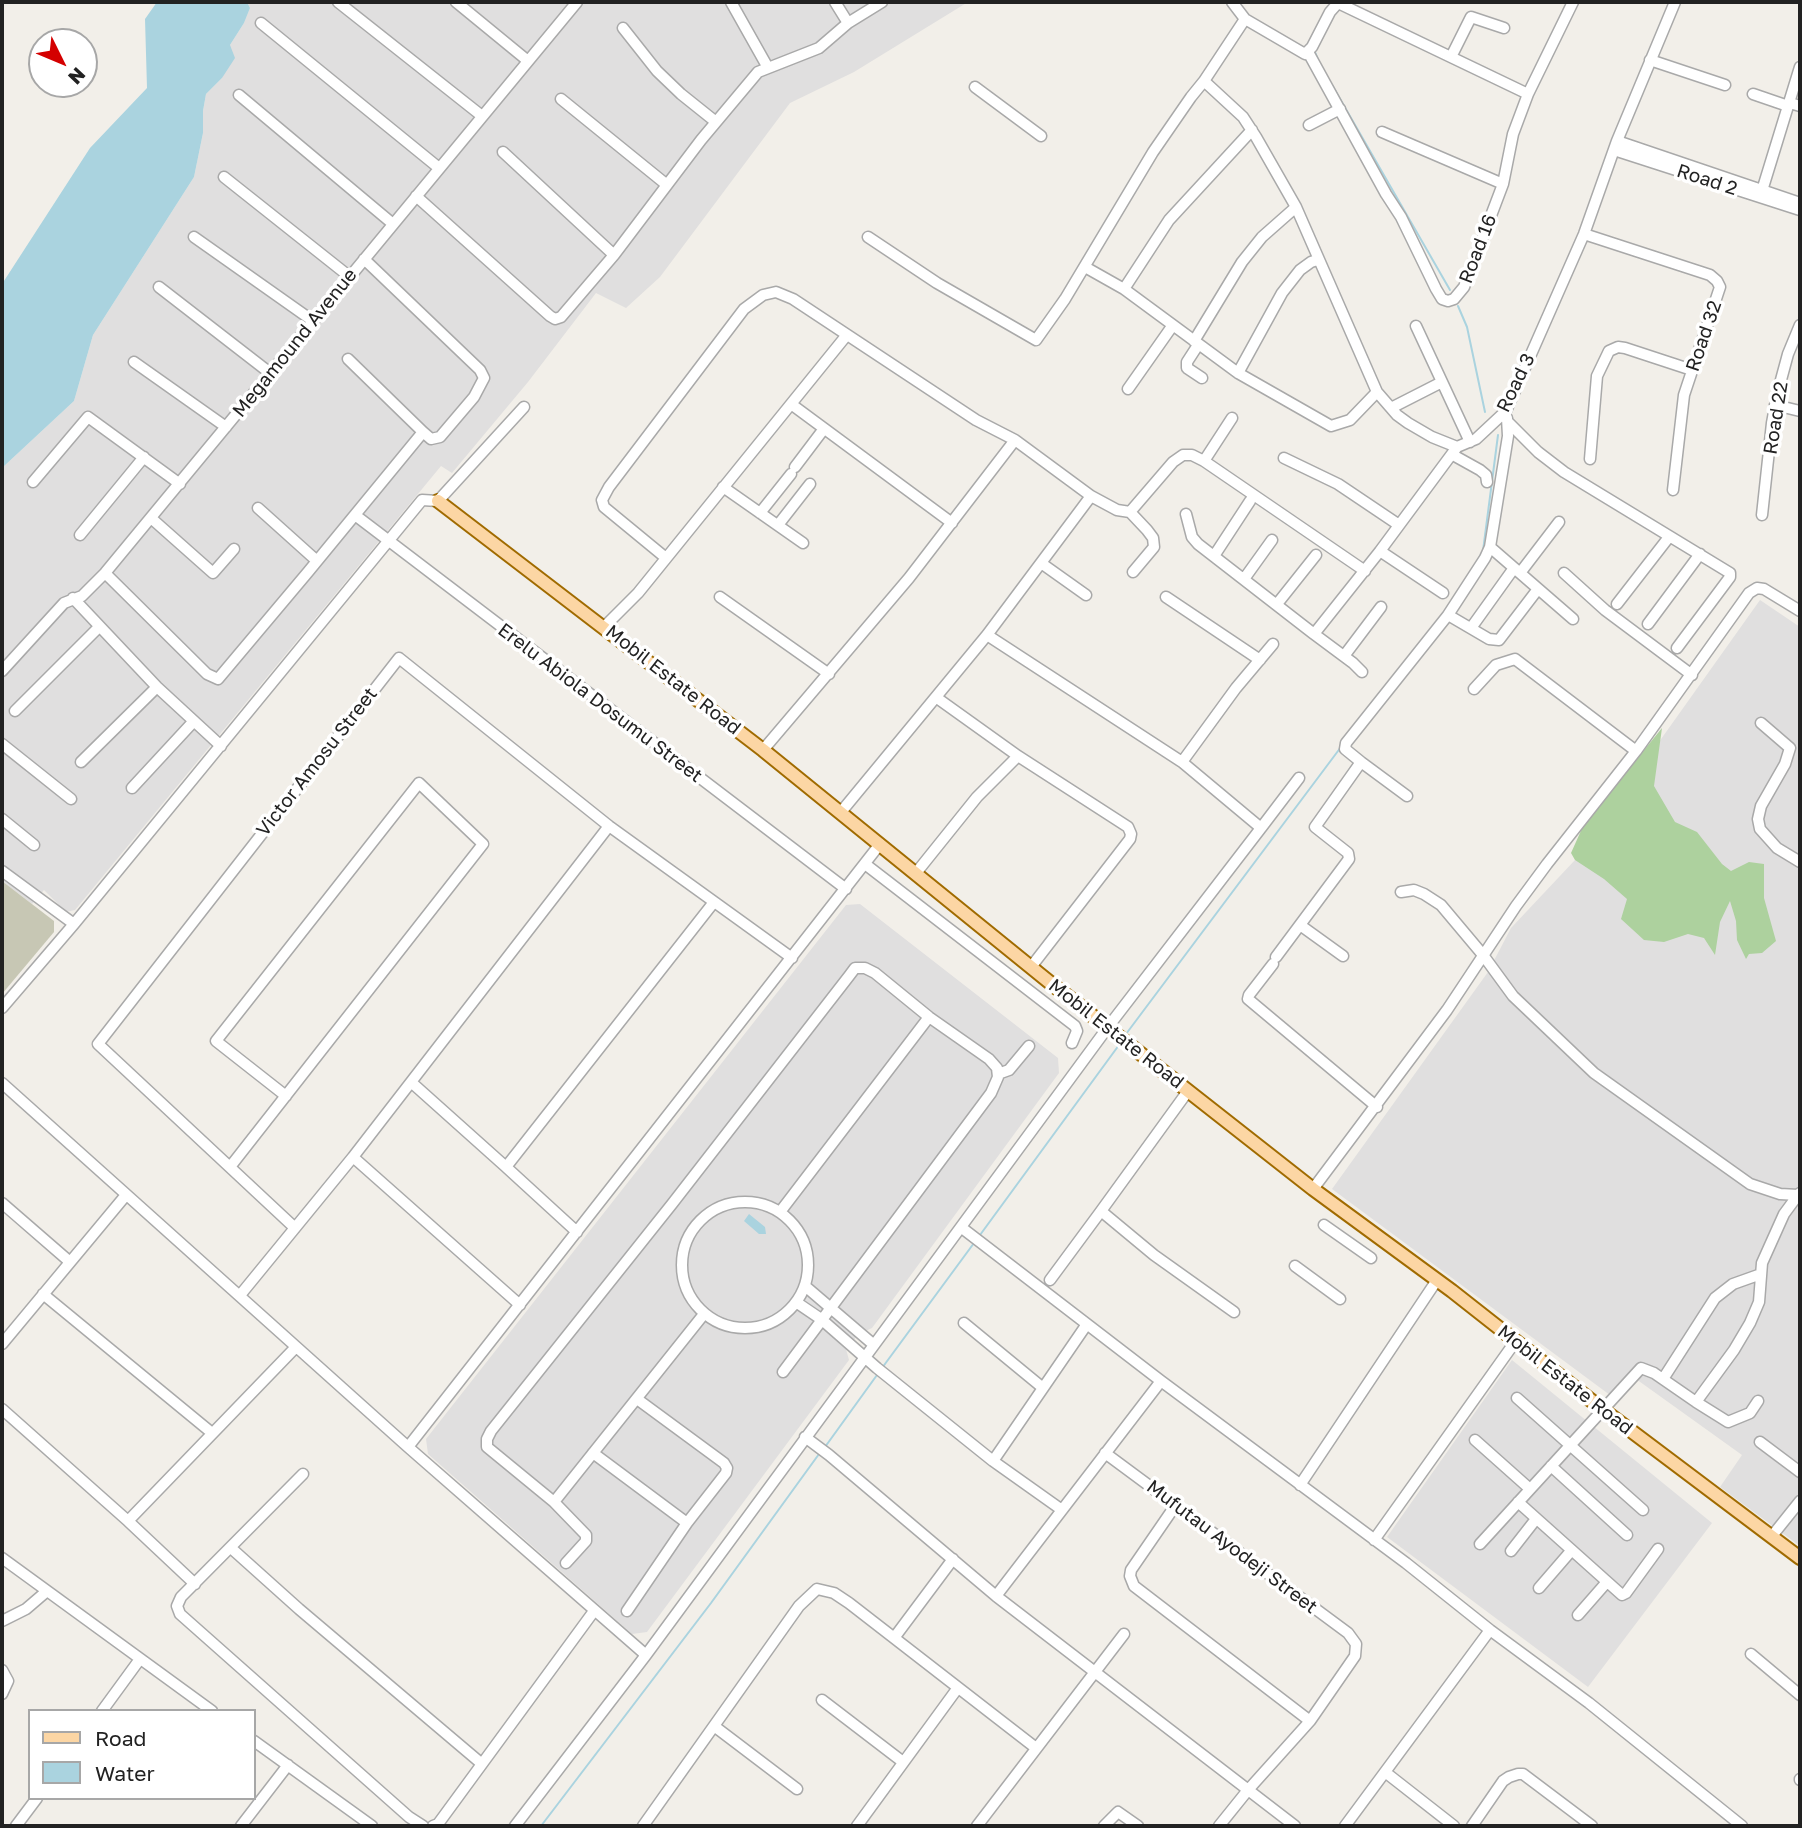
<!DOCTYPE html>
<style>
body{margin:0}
#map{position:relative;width:1802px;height:1828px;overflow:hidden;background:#f2efe9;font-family:"Golos Text",sans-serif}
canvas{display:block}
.frame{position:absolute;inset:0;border:4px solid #222;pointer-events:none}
.legend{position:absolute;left:28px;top:1709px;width:228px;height:91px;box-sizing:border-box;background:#fff;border:2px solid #a7a7a7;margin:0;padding:9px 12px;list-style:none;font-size:21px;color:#222}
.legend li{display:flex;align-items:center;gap:14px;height:35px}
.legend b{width:35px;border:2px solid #a7a7a7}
.north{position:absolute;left:28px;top:28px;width:70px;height:70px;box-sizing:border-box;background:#fff;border:2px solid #a7a7a7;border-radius:50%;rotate:133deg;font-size:19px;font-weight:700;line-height:28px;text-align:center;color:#222}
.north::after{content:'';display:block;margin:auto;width:24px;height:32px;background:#d40000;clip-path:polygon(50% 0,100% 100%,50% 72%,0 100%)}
</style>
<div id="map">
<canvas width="1802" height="1828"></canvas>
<div class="frame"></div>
<ul class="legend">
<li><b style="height:9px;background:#fcd6a4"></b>Road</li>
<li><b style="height:19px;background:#aad3df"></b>Water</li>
</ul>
<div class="north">N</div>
</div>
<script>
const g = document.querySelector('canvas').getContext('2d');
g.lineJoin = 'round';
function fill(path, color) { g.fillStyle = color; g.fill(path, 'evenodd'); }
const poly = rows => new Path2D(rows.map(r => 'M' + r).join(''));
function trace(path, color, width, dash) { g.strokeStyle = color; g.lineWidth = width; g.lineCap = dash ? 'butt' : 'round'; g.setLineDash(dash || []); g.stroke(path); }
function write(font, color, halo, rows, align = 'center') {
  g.font = font + ' "Golos Text",sans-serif'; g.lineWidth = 7; g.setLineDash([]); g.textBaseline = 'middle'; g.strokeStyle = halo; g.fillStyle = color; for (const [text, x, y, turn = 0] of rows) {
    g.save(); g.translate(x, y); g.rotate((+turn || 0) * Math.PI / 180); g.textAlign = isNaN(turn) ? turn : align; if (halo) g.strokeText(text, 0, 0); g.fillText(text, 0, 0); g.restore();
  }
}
const residential = poly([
 [247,2,968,2,854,72,790,103,660,277,626,308,596,293,528,382,452,473,441,466,75,910,66,912,44,890,32,904,2,881,2,468,74,401,93,335,194,177,203,133,203,111,206,94,222,78,230,45,244,23,250,8],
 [1760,600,1800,627,1800,1546,1720,1487,1742,1455,1636,1379,1618,1401,1332,1189,1488,972,1511,928,1575,860],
 [860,904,1058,1058,1059,1073,872,1328,859,1334,846,1349,849,1360,647,1632,632,1634,428,1454,426,1439,846,905],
 [1512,1360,1712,1523,1588,1687,1387,1537]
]);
const construction = poly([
 [2,881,54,921,54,932,2,994]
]);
const forest = poly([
 [1662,728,1654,786,1675,822,1697,832,1722,864,1731,871,1749,862,1764,864,1764,898,1776,941,1762,953,1749,954,1746,959,1737,940,1736,921,1730,901,1720,922,1715,955,1704,938,1688,934,1664,942,1644,940,1621,919,1627,899,1604,879,1575,860,1571,853,1584,824]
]);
const water = poly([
 [157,2,247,2,250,8,244,23,230,45,235,58,222,78,206,94,203,111,203,133,194,177,93,335,74,401,2,468,2,284,90,148,147,88,145,19],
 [749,1214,765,1227,766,1234,759,1234,744,1221]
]);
const stream = poly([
 [1315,52,1319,62],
 [1332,85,1450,290],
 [1458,306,1467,327,1485,412],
 [1478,560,1483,551,1498,435],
 [1126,1034,1341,747],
 [980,1235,1119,1045],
 [882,1368,974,1243],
 [825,1447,877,1375],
 [541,1826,711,1603,819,1454]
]);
const minor = poly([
 [338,2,482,116],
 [456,2,528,61],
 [731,2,767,66],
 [835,2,848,23],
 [1232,2,1245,19,1305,54,1312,47,1330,12,1338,3,1528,94],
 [1245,19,1204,81,1243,117,1256,137,1296,207,1377,392,1397,415,1408,423,1432,437,1457,447,1476,439,1506,411,1584,234,1617,141,1675,2],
 [261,23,439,168],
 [623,28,657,71,681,94,716,122],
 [1308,52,1386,194,1401,217,1436,289,1442,299,1448,301,1454,299,1464,287,1503,184,1513,134,1528,94,1573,2],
 [1451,57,1471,17,1504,28],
 [1650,60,1725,85],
 [975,87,1041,136],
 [1753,94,1788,106],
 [239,95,393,224],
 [561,99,667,185],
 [1790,103,1800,106],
 [1309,125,1340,109],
 [1252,130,1169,220,1124,289,1238,373,1331,426,1350,420,1377,392],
 [1382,132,1503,184],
 [1617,141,1800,203],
 [1614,150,1800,210],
 [503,152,614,255],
 [224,177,350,277],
 [1761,194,1800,67],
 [416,196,550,316,555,319,561,317,614,255,701,140,758,72,819,48,848,23,882,2],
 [1584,234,1710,275,1717,281,1720,287,1684,395,1673,490],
 [194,237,313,321],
 [868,237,937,283,1036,340,1065,299,1153,152,1191,97,1204,81],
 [1085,267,1124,289],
 [159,287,270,373],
 [1416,326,1470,442],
 [1194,341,1242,262,1262,237,1296,207],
 [1198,345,1187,362,1187,368,1202,378],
 [348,359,423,432],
 [134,362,226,427],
 [1238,373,1282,293,1300,270,1311,262,1317,260],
 [1128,389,1173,325],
 [791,404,952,523],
 [1775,405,1800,411],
 [1391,408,1442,382],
 [1507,418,1508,436,1490,547,1485,558,1448,615,1489,639,1499,640,1538,589],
 [1507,421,1538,452,1564,472,1730,573,1730,577,1677,648],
 [1015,440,1091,496,1117,510,1130,512,1173,462,1183,455,1192,455,1204,461,1365,571],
 [1453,455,1480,470,1486,475,1487,482],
 [1284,458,1338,484,1399,525],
 [1590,459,1597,376,1609,351,1618,347,1625,348,1692,370],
 [1204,461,1232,418],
 [795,467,823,430],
 [33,482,88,417,180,484],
 [723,487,803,543],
 [258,508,317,561],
 [1130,512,1147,530,1153,538,1154,547,1133,572],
 [760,513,791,474],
 [1186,514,1192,537,1198,544,1314,634],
 [355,515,846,889],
 [1762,515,1772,423,1778,391,1788,354,1800,325],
 [151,518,213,573,234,549],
 [778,525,810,484],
 [80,535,144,457],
 [1490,547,1573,619],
 [1380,551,1443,593],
 [1214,556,1250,501],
 [666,558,604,507,602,500,609,487,744,309,763,295,776,292,793,299,976,420,1015,440,909,578,763,750],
 [1041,563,1086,595],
 [105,573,207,674,218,679,308,572,423,432,431,439,440,437,474,397,484,378,480,370,364,259],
 [1520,573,1559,522],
 [1564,573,1605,610,1692,675],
 [1244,579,1272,540],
 [720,597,829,674],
 [1166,597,1260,660],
 [73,598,157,687,221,746],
 [1277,604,1316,555],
 [1617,604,1669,537],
 [1648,624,1700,554],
 [604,627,638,593,846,336],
 [1471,628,1514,568],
 [1344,656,1381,607],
 [2,671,64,603,82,596,105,573,577,2],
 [1362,672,1353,663,1314,634,1380,551,1457,447],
 [937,698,1018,756,1128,827,1131,834,1130,839,1031,967],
 [15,711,99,627],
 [1761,723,1790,748,1785,764,1761,806,1758,819,1760,829,1777,848,1800,862],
 [2,744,71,799],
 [1636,751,1749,593,1757,588,1764,589,1800,611],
 [81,762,157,687],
 [1182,762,1236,688,1273,644],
 [1361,762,1407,796],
 [132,788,194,721],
 [841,812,987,635,1091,496],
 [2,819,34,845],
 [1261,828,1299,778],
 [865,864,1075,1026,1077,1031,1072,1043],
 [2,871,74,924],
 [916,873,977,797,1018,756],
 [1401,892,1414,890,1424,894,1441,905,1483,955,1513,996,1594,1073,1750,1184,1780,1194,1798,1195,1800,1193],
 [1300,925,1343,956],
 [1276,957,1349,859,1348,853,1315,827,1361,762,1345,749,1346,743,1448,615],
 [1273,964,1249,995,1248,999,1377,1107],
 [2,1008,74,924,422,500,438,501,524,407],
 [998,1074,1009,1070,1029,1046],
 [411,1082,506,1167],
 [2,1083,408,1447,646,1655],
 [1188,1091,1101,1211,1154,1255,1234,1312],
 [353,1157,609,826],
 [230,1167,483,844,419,783,216,1041,286,1096],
 [1313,1189,1447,1010,1516,906,1547,864,1636,751,1515,659,1496,665,1474,689],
 '682 1265a63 63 0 1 1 126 0a63 63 0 1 1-126 0Z',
 [2,1203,70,1262],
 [780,1212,929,1017],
 [1324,1225,1371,1258],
 [295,1228,98,1044,399,658,609,826,792,958],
 [962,1228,1161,1381,1406,1563,1490,1630,1589,1703,1742,1826],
 [577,1232,506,1167,714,902],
 [1295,1266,1340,1299],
 [1050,1280,1101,1211],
 [805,1286,874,1345],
 [43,1294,212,1433],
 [241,1294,353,1157,520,1305],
 [796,1302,821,1319,877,1368,993,1461,1062,1510],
 [964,1323,1043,1388],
 [2,1344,126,1195],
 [1663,1379,1715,1298,1733,1284,1761,1274],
 [1517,1398,1643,1510],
 [1696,1402,1728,1422,1750,1413,1758,1401],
 [2,1409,128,1521,195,1584],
 [805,1437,829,1455,996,1596,1295,1826],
 [1475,1440,1530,1489],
 [1760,1442,1800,1472],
 [408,1447,880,844],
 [593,1453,687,1523,726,1473,727,1468,724,1463,637,1399],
 [1105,1453,1348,1633,1356,1644,1355,1656,1310,1721,1248,1790,1219,1826],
 [993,1461,1087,1324],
 [1551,1466,1627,1535],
 [303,1474,181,1597,177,1606,180,1614,409,1817,423,1826],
 [1300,1485,1437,1280],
 [554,1502,704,1314],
 [1518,1502,1622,1595,1626,1593,1658,1549],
 [1175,1506,1131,1570,1130,1576,1134,1586,1310,1721],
 [128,1521,296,1347],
 [1772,1536,1800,1501],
 [1374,1540,1515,1342],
 [1480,1544,1641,1368,1654,1373,1696,1402,1734,1350,1750,1323,1759,1302,1762,1263,1784,1214,1798,1195],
 [231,1548,299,1609,482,1764],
 [1511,1551,1536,1519],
 [2,1558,212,1711],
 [566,1563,586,1541,586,1535,554,1502,487,1447,487,1439,491,1431,672,1204,849,976,855,968,865,968,875,973,929,1017,989,1059,997,1068,998,1077,991,1093,783,1372],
 [1539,1588,1571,1551],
 [996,1596,1161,1381],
 [627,1611,687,1523],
 [1578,1615,1606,1583],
 [2,1621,26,1609,47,1591],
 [894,1638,953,1559],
 [1751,1654,1800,1695],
 [2,1670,8,1681,2,1694],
 [822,1700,903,1762],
 [102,1711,140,1659],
 [714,1726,797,1789],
 [254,1741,372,1826],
 [1385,1772,1454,1826],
 [1800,1780,1800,1779],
 [16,1826,37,1798],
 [241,1826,288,1765],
 [433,1826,438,1824,594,1611],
 [515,1826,646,1655,1108,1027,1261,828,1182,762,987,635],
 [643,1826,799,1606,817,1589,834,1593,849,1603,1036,1748],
 [857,1826,957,1689],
 [977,1826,1124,1634],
 [1104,1826,1118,1812,1138,1826],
 [1345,1826,1490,1630],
 [1472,1826,1503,1781,1509,1777,1518,1774,1523,1774,1592,1826]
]);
const major = poly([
 [438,501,763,750,1048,981,1313,1189,1452,1291,1602,1409,1800,1558]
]);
const streetNames = [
 ["Road 2",1707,180,18],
 ["Road 16",1478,249,-69],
 ["Road 32",1704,336,-71],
 ["Megamound Avenue",295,343,-51],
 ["Road 3",1516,383,-64],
 ["Road 22",1776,418,-81],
 ["Mobil Estate Road",673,680,38],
 ["Erelu Abiola Dosumu Street",600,703,37],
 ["Victor Amosu Street",317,762,-52],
 ["Mobil Estate Road",1116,1034,38],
 ["Mobil Estate Road",1565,1380,38],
 ["Mufutau Ayodeji Street",1232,1547,37]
];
fill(residential, '#e0dfdf');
fill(construction, '#c7c7b4');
fill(forest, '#add19e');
fill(water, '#aad3df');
trace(stream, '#aad3df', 2);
trace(minor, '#a9a9a9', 13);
trace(major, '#a06b00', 16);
trace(minor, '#fff', 10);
trace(major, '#fcd6a4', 12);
write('19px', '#222', '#fff', streetNames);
</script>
